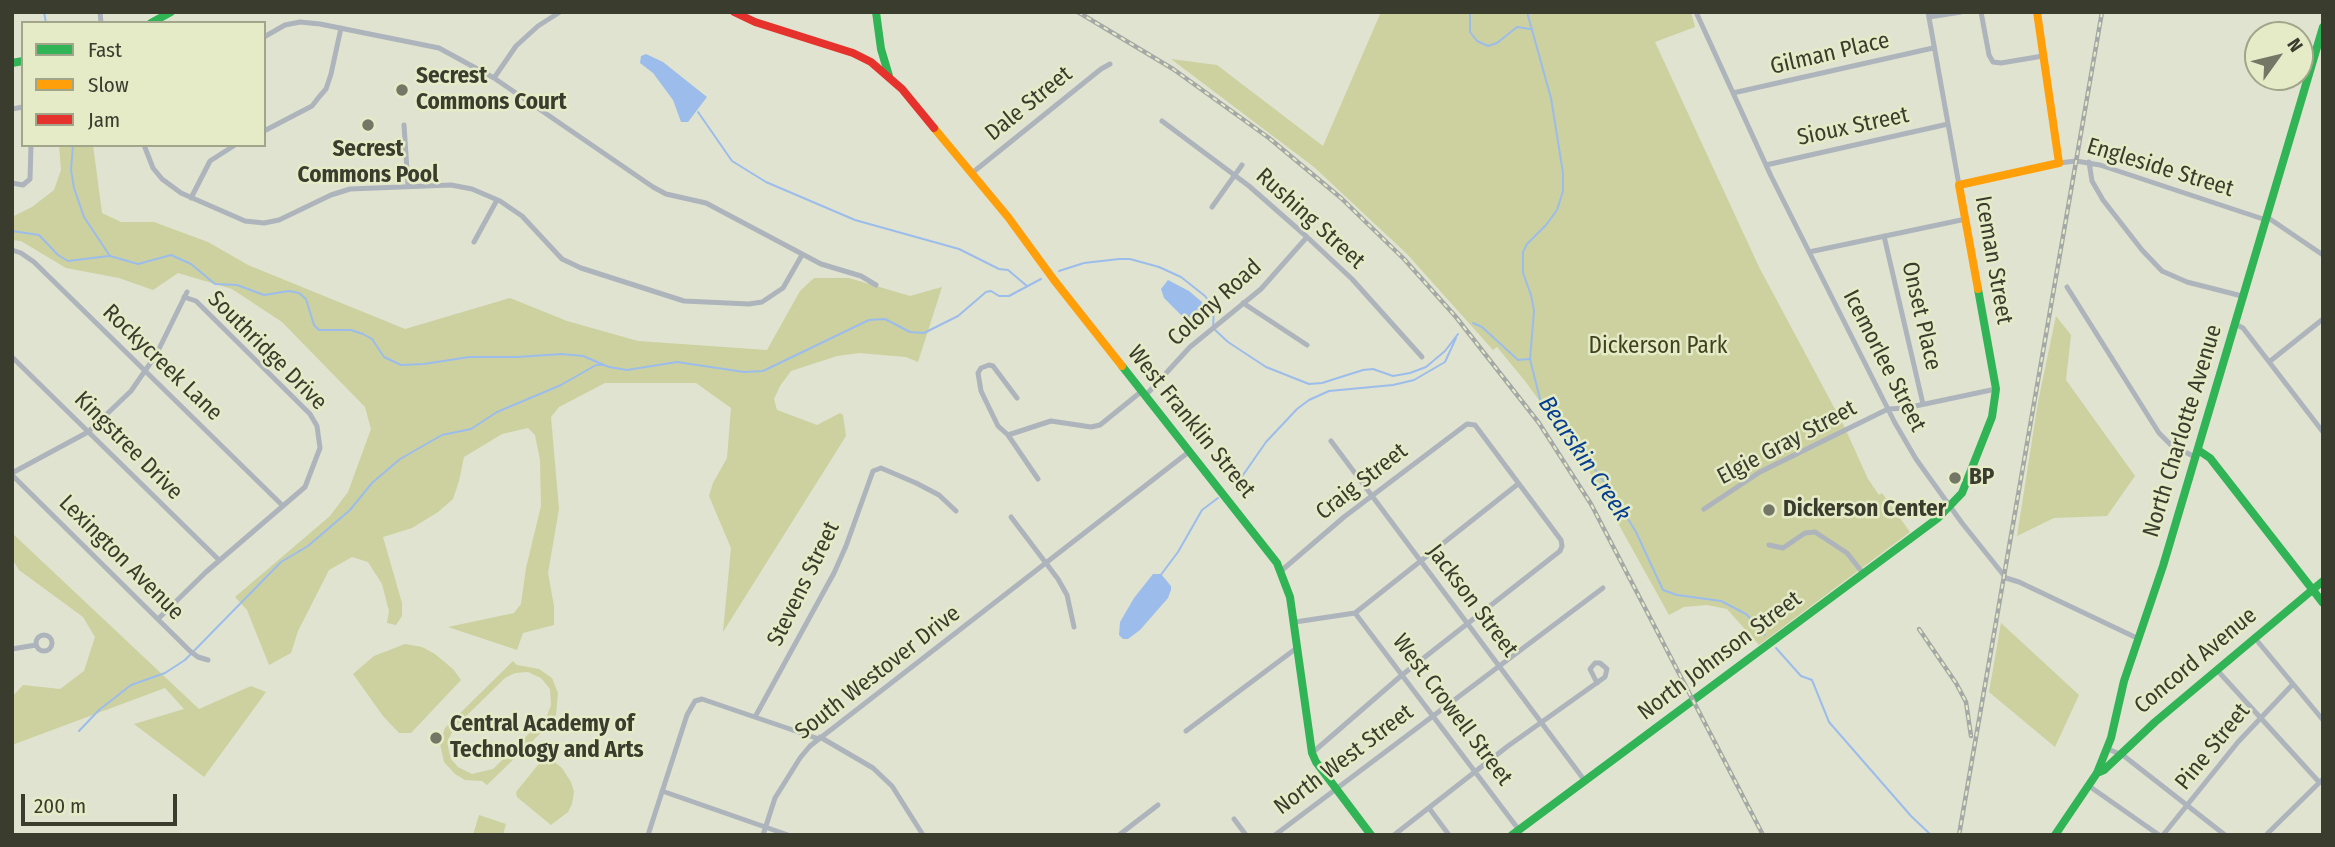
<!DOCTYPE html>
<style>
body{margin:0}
#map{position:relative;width:2335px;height:847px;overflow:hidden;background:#e0e3cf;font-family:"Fira Sans Condensed",sans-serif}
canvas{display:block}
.frame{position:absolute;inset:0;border:14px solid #3a3c2e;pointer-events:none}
.legend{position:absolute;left:21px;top:21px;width:245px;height:126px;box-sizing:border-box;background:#e6ebc7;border:2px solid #a1a58a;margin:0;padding:9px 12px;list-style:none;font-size:21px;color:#3a3c2e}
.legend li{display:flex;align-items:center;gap:14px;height:35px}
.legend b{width:35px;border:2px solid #a1a58a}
.north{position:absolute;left:2244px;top:21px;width:70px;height:70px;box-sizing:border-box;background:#e6ebc7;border:2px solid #a1a58a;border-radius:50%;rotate:56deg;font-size:19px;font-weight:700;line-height:28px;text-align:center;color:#3a3c2e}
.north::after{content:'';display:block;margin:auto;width:24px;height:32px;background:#747666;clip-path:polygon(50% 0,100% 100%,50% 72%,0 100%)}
.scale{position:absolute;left:21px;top:794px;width:156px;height:32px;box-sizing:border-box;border:4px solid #3a3c2e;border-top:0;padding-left:9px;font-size:21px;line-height:24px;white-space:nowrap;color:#3a3c2e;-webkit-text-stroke:5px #e6ebc7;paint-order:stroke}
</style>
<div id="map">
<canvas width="2335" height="847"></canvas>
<div class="frame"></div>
<ul class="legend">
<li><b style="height:9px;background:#30b455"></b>Fast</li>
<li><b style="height:9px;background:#ff9f0a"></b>Slow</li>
<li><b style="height:9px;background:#e5322d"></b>Jam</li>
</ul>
<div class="north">N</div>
<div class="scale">200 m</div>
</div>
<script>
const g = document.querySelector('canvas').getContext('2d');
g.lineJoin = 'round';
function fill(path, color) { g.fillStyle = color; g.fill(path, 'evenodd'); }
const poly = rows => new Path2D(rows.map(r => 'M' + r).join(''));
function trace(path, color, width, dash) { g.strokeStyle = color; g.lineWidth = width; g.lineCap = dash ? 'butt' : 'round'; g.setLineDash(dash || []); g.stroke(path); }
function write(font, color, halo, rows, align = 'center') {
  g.font = font + ' "Fira Sans Condensed",sans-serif'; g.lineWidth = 5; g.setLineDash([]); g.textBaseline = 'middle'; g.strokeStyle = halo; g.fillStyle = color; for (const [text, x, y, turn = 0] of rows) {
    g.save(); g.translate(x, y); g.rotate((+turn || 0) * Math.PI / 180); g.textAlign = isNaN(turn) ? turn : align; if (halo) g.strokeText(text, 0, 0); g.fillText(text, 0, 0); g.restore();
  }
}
const green = poly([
 [1381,12,1691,12,1695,27,1655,42,1759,267,1844,426,1868,479,1879,495,1882,493,1910,532,1759,645,1727,609,1707,605,1684,607,1669,615,1584,462,1525,381,1497,347,1493,350,1407,254,1314,167,1171,59,1217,65,1323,146],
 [59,145,93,145,102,213,121,222,154,222,208,242,248,265,405,329,510,298,567,321,638,341,767,350,800,291,814,278,849,278,910,296,942,287,918,362,906,357,859,353,837,356,791,371,780,386,774,399,777,410,817,425,840,413,843,415,846,436,723,632,731,548,709,496,713,483,727,458,731,408,696,383,605,383,559,407,551,417,559,509,548,573,554,606,554,625,523,633,517,650,448,627,514,613,521,604,526,568,541,506,540,460,535,435,528,428,502,434,464,457,459,481,453,499,438,512,412,528,383,537,402,603,402,616,396,625,387,623,389,611,382,584,368,562,352,557,329,570,298,631,291,653,269,665,247,610,235,597,330,516,348,492,371,429,365,407,282,322,232,289,178,273,153,290,119,278,66,268,21,241,12,240,12,217,32,207,54,190,61,170],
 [2056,316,2071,335,2066,380,2135,476,2107,516,2054,518,2017,536,2038,402],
 [12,533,199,709,251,686,266,692,204,777,134,724,184,709,165,688,12,745,12,697,23,685,60,689,84,671,95,637,83,617,19,570,12,559],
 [2001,623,2079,695,2055,747,1989,692],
 [405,644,422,647,435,654,453,669,461,680,411,733,399,733,383,716,353,674,374,656],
 [513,661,517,665,539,669,552,678,558,693,556,715,548,726,487,785,482,781,465,780,455,774,444,762,440,744,445,728],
 [528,672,541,678,550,689,551,705,547,716,493,769,472,774,458,767,451,759,448,747,448,740,455,727,505,678,515,673],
 [546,755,562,768,571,782,574,792,572,804,568,812,551,825,517,797,516,792],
 [479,815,506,824,503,835,473,835]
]);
const water = poly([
 [646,54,663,62,707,97,688,122,681,122,673,100,653,73,640,63,641,56],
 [1168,280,1189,291,1202,302,1205,309,1201,319,1192,322,1186,320,1164,298,1161,289],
 [1153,574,1161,574,1171,586,1171,590,1168,598,1140,630,1128,639,1123,639,1119,635,1120,622,1134,598]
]);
const stream = poly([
 [44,12,46,23],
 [1470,12,1470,32,1477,41,1488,46,1497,43,1517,27,1530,29],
 [1527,12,1551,98,1563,173,1563,191,1557,210,1546,225,1527,244,1523,252,1523,273,1531,295,1534,311,1530,359,1540,399,1563,425,1612,493,1636,532,1663,590,1677,595,1721,601,1746,614,1765,635],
 [698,112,732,161,766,182,855,220,959,249,999,269,1008,270,1027,286],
 [73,145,71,170,74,188,84,217,110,256,138,264,171,255,191,264,215,284,237,285,264,295,289,291,299,293,306,299,314,325,319,330,351,330,363,334,372,339,384,357,401,365,424,364,469,357,517,357,562,354,583,356,609,367,627,370,677,362,744,372,763,371,869,320,885,319,910,332,924,333,958,316,986,292,991,291,999,296,1009,296,1041,279],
 [12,231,39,235,58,255,68,261,109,256],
 [1059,271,1084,263,1119,259,1130,259,1159,267,1181,277,1205,296,1214,308,1213,328,1228,342,1266,367,1309,384,1322,383,1363,370,1373,369,1393,376,1410,373,1426,367,1445,351,1458,334],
 [1473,323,1482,327,1518,360,1529,359],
 [1234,488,1266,442,1297,409,1309,400,1329,391,1393,385,1414,380,1445,362,1456,338],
 [1160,576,1178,552,1202,510,1218,498],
 [1776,648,1801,676,1812,680,1829,722,1911,816,1931,835],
 [79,731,99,710,131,685,165,673,185,660,281,562,308,546,350,510,372,483,400,459,442,435,471,429,497,412,561,385,596,365,604,365]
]);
const street = poly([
 [100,12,101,23],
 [1696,12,1771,176,1895,423,1916,459,1962,523,2006,578,2019,582,2139,639],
 [1928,12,1959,185],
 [1981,12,1989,55,1993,62,2001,63,2043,56],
 [1929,17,1961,12],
 [264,37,285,25,300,22,320,24,439,48,494,78,653,187,666,194,706,203,821,264,861,276,876,285],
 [494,78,516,46,538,26,560,12],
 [1733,93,1933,48],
 [12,109,23,107],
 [1162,121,1249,186,1307,237,1352,279,1422,357],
 [404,125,408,185],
 [264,131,312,106,319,97,326,89,331,74,341,28],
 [144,145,153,168,162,179,181,193,245,221,264,223,279,220,331,195,350,189,451,185,472,189,500,201,522,216,562,259,581,268,684,301,749,304,762,302,783,288,802,255],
 [2089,162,2092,181,2103,200,2142,250,2162,271,2187,282,2242,296],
 [2059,163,2076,161,2100,165,2266,220],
 [1766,165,1948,124],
 [972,173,1101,69,1110,64],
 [12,183,23,185,30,179,31,145],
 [191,198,210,161,235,145],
 [1212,207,1242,165],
 [2267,217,2323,255],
 [1884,236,1923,404],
 [474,242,497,200],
 [12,250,21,253,34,262,283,506],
 [1809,252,1966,219],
 [2067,287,2159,433,2171,445,2195,457],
 [1243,303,1307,345],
 [2235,324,2243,328,2323,432],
 [12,357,219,560],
 [2269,362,2323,319],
 [1146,395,1190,347,1261,289,1307,237],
 [1017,398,993,366,989,365,981,368,978,373,981,391,998,426,1008,435,1038,479],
 [1008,435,1051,421,1091,427,1100,425,1142,391],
 [1331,441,1585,781],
 [12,473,88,432,131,391,156,355,187,292],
 [12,475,190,651,198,657,208,660],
 [1704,509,1760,472,1888,409,1906,408,1996,389],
 [1011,517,1058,579,1067,595,1074,627],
 [1769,545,1783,548,1805,533,1815,532,1847,553,1863,573],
 [1281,571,1344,517,1467,424,1475,425,1561,540,1562,546,1560,551,1402,675,1312,753],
 [1355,613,1519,830],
 [158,619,206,572,305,487,320,448,317,426,310,414,196,301,184,297],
 [1295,622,1355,613,1518,484],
 '36 643a8 8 0 1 1 16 0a8 8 0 1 1-16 0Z',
 [2254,637,2323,720],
 [12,649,36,645],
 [2217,670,2319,782],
 [755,717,834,573,846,546,873,471,881,468,916,483,939,495,956,511],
 [1186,731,1298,647],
 [820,737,873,768,892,786,923,835],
 [2106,748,2124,756,2225,835],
 [2089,786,2159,835],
 [662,791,788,835],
 [1429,808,1449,835],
 [1234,819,1246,835],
 [648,835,687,715,695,701,702,699,819,739],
 [763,835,775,798,800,758,810,746,1190,451],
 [1119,835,1158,805],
 [1275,835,1603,588],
 [1394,835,1508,746,1605,677,1607,669,1600,663,1595,663,1590,669,1597,683],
 [2163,835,2238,742,2293,684],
 [2266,835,2323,779]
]);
const fast = poly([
 [876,12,881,49,889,76],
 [151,23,171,12],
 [12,63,23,61],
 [1122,366,1277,563,1290,597,1312,753,1316,762,1371,835],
 [2198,450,2210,458,2323,603],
 [2097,773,2104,770,2155,722,2323,581],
 [1512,835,1938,518,1962,493,1992,417,1996,389,1978,289],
 [2055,835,2097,773,2111,738,2124,681,2163,566,2323,27]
]);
const slow = poly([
 [934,128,1008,217,1054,280,1122,366],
 [1978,289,1959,185,2059,163,2037,12]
]);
const jam = poly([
 [734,12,755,22,853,53,871,62,902,89,934,128]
]);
const rail = poly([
 [1078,12,1173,69,1269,138,1341,198,1404,259,1456,317,1539,423,1591,504,1763,835],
 [1919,629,1956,683,1966,702,1971,736],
 [1959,835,2102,12]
]);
const markers = [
 [402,90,7,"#747666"],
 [368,125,7,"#747666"],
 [1955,478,7,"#747666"],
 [1769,510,7,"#747666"],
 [436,738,7,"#747666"]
];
const streetNames = [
 ["Gilman Place",1830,54,-13],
 ["Dale Street",1029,104,-39],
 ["Sioux Street",1853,127,-12],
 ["Engleside Street",2160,168,17],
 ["Rushing Street",1310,219,42],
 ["Iceman Street",1993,260,80],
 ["Colony Road",1215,303,-42],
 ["Onset Place",1921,316,77],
 ["Southridge Drive",267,351,45],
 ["Icemorlee Street",1884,361,63],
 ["Rockycreek Lane",162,363,44],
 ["West Franklin Street",1191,422,51],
 ["North Charlotte Avenue",2183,431,-73],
 ["Elgie Gray Street",1787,443,-28],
 ["Kingstree Drive",128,446,45],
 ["Craig Street",1362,482,-38],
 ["Lexington Avenue",121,558,45],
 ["Stevens Street",804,584,-64],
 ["Jackson Street",1472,601,53],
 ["North Johnson Street",1720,656,-37],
 ["Concord Avenue",2196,661,-40],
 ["South Westover Drive",878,673,-38],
 ["West Crowell Street",1452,710,53],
 ["Pine Street",2213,747,-51],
 ["North West Street",1344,760,-37]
];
const poiNames = [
 ["Secrest",416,77],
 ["Commons Court",416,103],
 ["Secrest",368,150,"center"],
 ["Commons Pool",368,176,"center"],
 ["BP",1969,478],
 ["Dickerson Center",1783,510],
 ["Central Academy of",450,725],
 ["Technology and Arts",450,751]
];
const parkNames = [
 ["Dickerson Park",1658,347]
];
const waterNames = [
 ["Bearskin Creek",1584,459,56]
];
fill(green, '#ccd19f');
fill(water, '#9cbdeb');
trace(stream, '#9cbdeb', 2);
trace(street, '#aeb4bb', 5);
trace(fast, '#30b455', 8);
trace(slow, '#ff9f0a', 8);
trace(jam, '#e5322d', 8);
trace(rail, '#a4a8a6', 4.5);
trace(rail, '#e6ebc7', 2, [5]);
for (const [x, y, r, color] of markers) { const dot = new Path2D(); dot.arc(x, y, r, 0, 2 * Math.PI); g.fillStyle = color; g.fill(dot); trace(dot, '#e6ebc7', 2.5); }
write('23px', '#3a3c2e', '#e6ebc7', streetNames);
write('bold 23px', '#3a3c2e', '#e6ebc7', poiNames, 'left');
write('23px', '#3f421b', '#e6ebc7', parkNames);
write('italic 24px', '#043d91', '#e6ebc7', waterNames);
</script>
